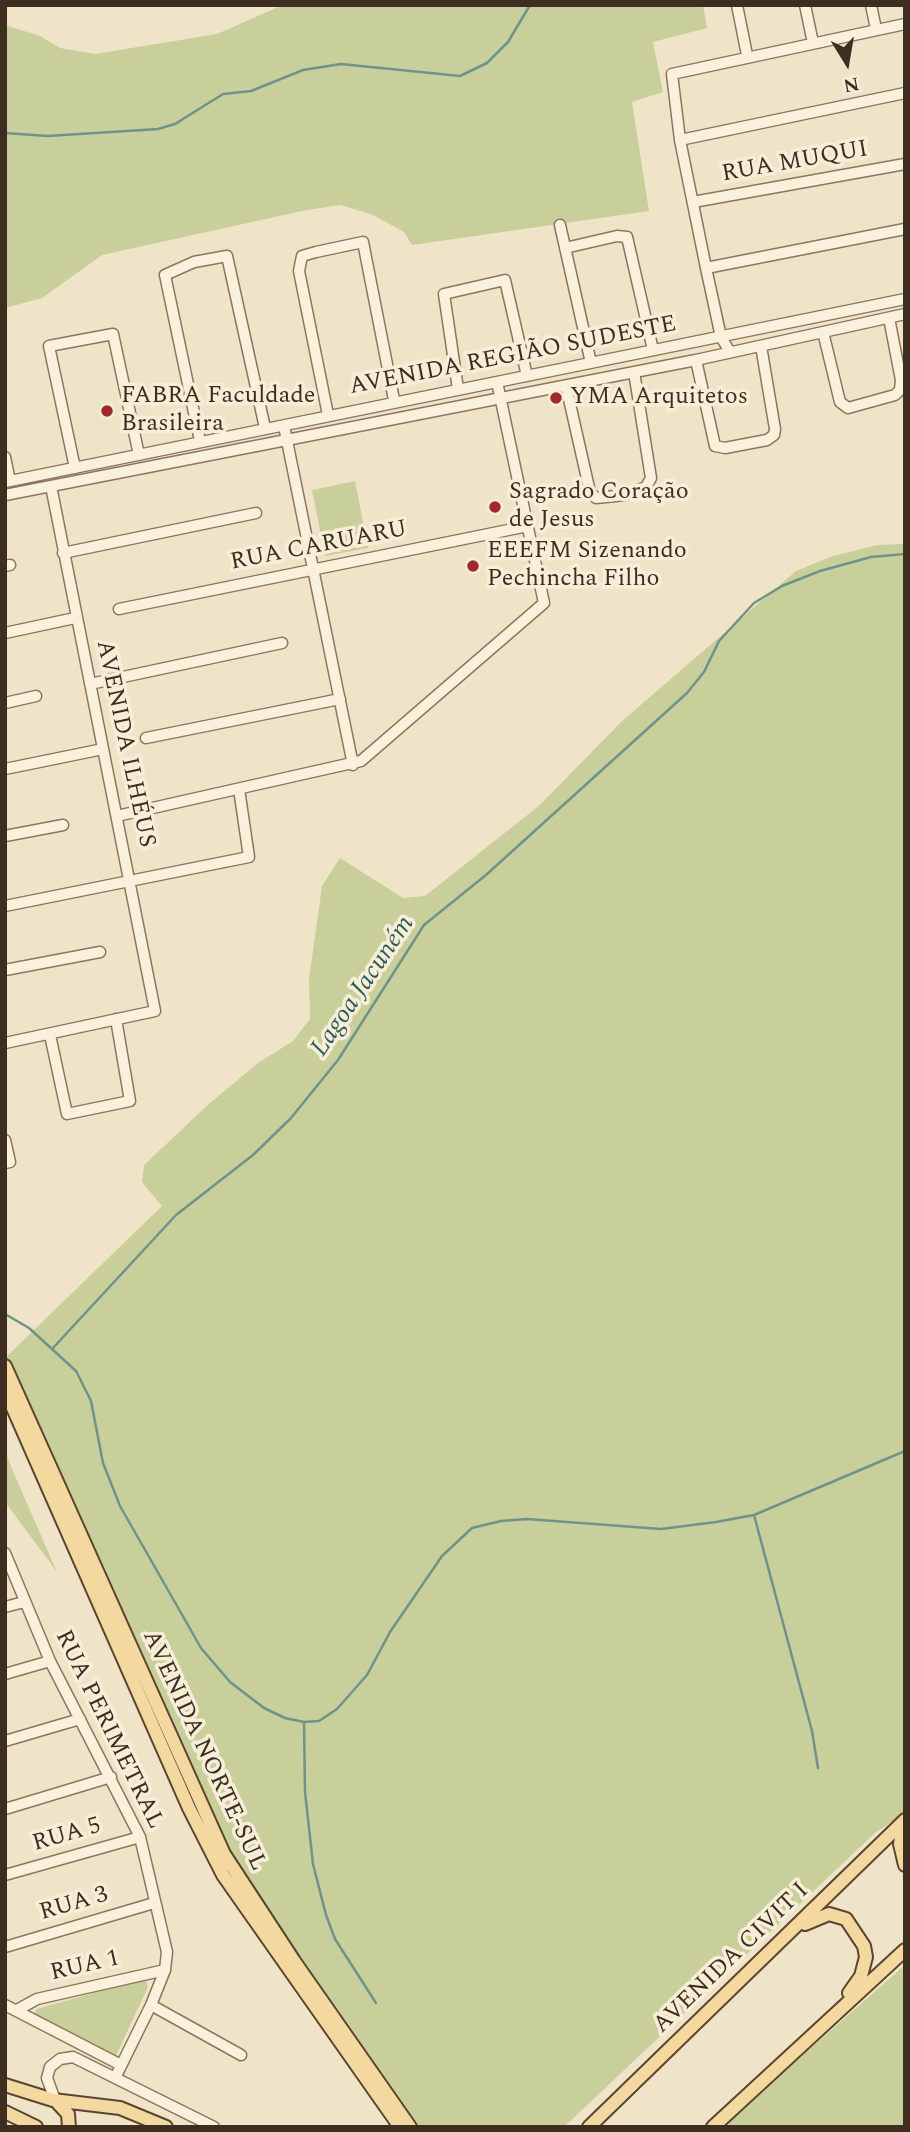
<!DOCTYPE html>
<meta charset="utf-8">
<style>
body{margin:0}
#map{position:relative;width:910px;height:2132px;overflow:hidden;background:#f0e4c8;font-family:Spectral,serif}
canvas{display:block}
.frame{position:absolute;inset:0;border:7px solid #3d2e20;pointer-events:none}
.north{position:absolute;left:812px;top:28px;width:70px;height:70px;-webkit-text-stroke:5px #f7eed8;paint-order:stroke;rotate:169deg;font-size:19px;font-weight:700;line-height:28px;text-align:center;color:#3d2e20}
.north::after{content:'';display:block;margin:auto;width:24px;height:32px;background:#3d2e20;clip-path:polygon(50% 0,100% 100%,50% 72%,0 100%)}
</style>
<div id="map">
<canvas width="910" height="2132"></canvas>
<div class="frame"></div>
<div class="north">N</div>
</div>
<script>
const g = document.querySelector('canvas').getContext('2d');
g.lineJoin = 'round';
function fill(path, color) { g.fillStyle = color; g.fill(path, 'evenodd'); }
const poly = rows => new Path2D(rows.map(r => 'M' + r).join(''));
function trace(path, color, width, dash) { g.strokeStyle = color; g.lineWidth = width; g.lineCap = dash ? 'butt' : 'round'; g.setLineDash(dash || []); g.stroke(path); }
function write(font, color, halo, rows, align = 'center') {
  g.font = font + ' Spectral,serif'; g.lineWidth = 7; g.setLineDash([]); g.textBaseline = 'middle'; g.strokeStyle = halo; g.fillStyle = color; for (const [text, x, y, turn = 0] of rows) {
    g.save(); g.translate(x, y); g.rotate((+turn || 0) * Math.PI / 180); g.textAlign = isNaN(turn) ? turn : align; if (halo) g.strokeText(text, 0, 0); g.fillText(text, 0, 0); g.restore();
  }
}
const green = poly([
 [283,5,703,5,707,28,653,42,663,92,632,102,649,211,412,245,404,232,373,215,341,205,307,210,102,255,42,298,5,308,5,25,40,36,60,48,95,54,217,34],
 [355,481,368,548,325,556,312,490],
 [905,544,905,1813,875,1833,564,2127,415,2127,257,1899,212,1818,61,1473,5,1358,162,1206,142,1182,144,1165,210,1103,258,1063,293,1041,310,1019,309,979,322,886,340,858,403,898,425,896,540,805,622,721,796,571,830,557,877,545],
 [5,1451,12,1469,57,1572,5,1502],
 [905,1965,905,2127,721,2127],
 [140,1980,146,1981,148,1987,115,2058,33,2015,37,2009]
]);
const stream = poly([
 [5,133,48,136,158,129,175,124,223,94,251,91,303,70,341,64,460,76,487,63,508,42,530,5],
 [5,1314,29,1328,76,1371,91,1401,103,1463,120,1506,201,1648,230,1682,264,1708,285,1718,304,1722,319,1721,337,1709,367,1675,390,1632,442,1556,472,1528,501,1521,527,1519,661,1529,716,1522,754,1515,905,1451],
 [53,1348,176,1215,253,1155,291,1118,338,1060,424,925,486,875,687,693,704,672,719,641,754,603,782,586,820,571,871,557,905,554],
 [754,1515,812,1731,818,1768],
 [304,1722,305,1792,313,1864,326,1915,335,1939,376,2003]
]);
const minor = poly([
 [737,5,747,55],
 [805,5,813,43],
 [871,5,876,29],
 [680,140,905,93],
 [693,202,905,164],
 [560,225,591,363],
 [565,248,617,236,627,237,653,350],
 [706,268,905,229],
 [823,332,840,402,848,408,895,395,900,390,901,380,889,318],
 [730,352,721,337,706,268,680,140,672,74,905,24],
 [696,360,715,446,725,448,767,440,774,435,775,429,761,346],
 [566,386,590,492,596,498,625,495,646,487,651,478,634,372],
 [458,389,444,294,505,280,527,376],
 [328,415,299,271,302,256,316,252,363,242,394,400],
 [284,426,353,765],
 [200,441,165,275,194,262,227,256,265,428],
 [5,457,10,481],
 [75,468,49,346,113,334,139,455],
 [5,482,905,299],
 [5,495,696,360,905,314],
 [63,553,256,513],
 [5,566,10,565],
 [119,609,528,526],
 [5,633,75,618],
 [90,684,282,643],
 [5,703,36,696],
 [146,738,340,699],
 [5,769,103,749],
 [117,816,361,761,544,603,497,382],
 [5,836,63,825],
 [5,906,249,857,239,789],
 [5,970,100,952],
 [50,1035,67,1114,130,1101,116,1019],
 [5,1043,155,1011,51,486],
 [5,1140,10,1162,5,1163],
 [5,1553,50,1661,140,1837,167,1952,165,1970,151,2005,115,2078],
 [5,1607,24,1602],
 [5,1674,50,1661],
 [5,1741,80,1719],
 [5,1809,111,1777],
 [5,1875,140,1837],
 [5,1947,154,1903],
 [5,2005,121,2065],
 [151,2005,241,2055],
 [17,2010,37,1999,165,1970],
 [55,2100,47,2078,50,2067,60,2059,73,2057,214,2127]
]);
const major = poly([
 [5,1366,224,1854,294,1961,410,2127],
 [5,1390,189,1808,223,1875,400,2127],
 [904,1821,900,1844,905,1865],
 [805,1924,829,1914,846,1919,864,1946,866,1957,861,1976,849,1993],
 [5,2085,53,2100,120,2108,166,2127],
 [55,2100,68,2114,69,2127],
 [5,2112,36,2127],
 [589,2127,905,1820],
 [713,2127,905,1950]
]);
const markers = [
 [556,398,7,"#9e2a2b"],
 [107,411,7,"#9e2a2b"],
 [495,507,7,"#9e2a2b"],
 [473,566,7,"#9e2a2b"]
];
const streetNames = [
 ["RUA MUQUI",795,163,-10],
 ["AVENIDA REGIÃO SUDESTE",513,357,-11],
 ["RUA CARUARU",319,547,-11],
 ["AVENIDA ILHÉUS",124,744,78],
 ["RUA PERIMETRAL",108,1730,64],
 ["AVENIDA NORTE-SUL",203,1751,65],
 ["RUA 5",67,1836,-16],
 ["RUA 3",74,1905,-16],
 ["AVENIDA CIVIT I",732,1959,-44],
 ["RUA 1",85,1967,-13]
];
const poiNames = [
 ["FABRA Faculdade",121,397],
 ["Brasileira",121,425],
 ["YMA Arquitetos",570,398],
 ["Sagrado Coração",509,493],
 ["de Jesus",509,521],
 ["EEEFM Sizenando",487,552],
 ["Pechincha Filho",487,580]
];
const waterNames = [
 ["Lagoa Jacuném",364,987,-56]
];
fill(green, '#c9cf9b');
trace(stream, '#6f938a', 2.5);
trace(minor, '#8d765c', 13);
trace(major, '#5b4430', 16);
trace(minor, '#faf1dc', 10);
trace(major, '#f3d9a0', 12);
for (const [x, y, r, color] of markers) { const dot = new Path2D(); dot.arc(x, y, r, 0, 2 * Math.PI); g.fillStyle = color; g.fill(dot); trace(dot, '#f7eed8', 2.5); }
write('24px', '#3d2e20', '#f7eed8', streetNames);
write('24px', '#3d2e20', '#f7eed8', poiNames, 'left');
write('italic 26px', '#2f5d5a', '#f7eed8', waterNames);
</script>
